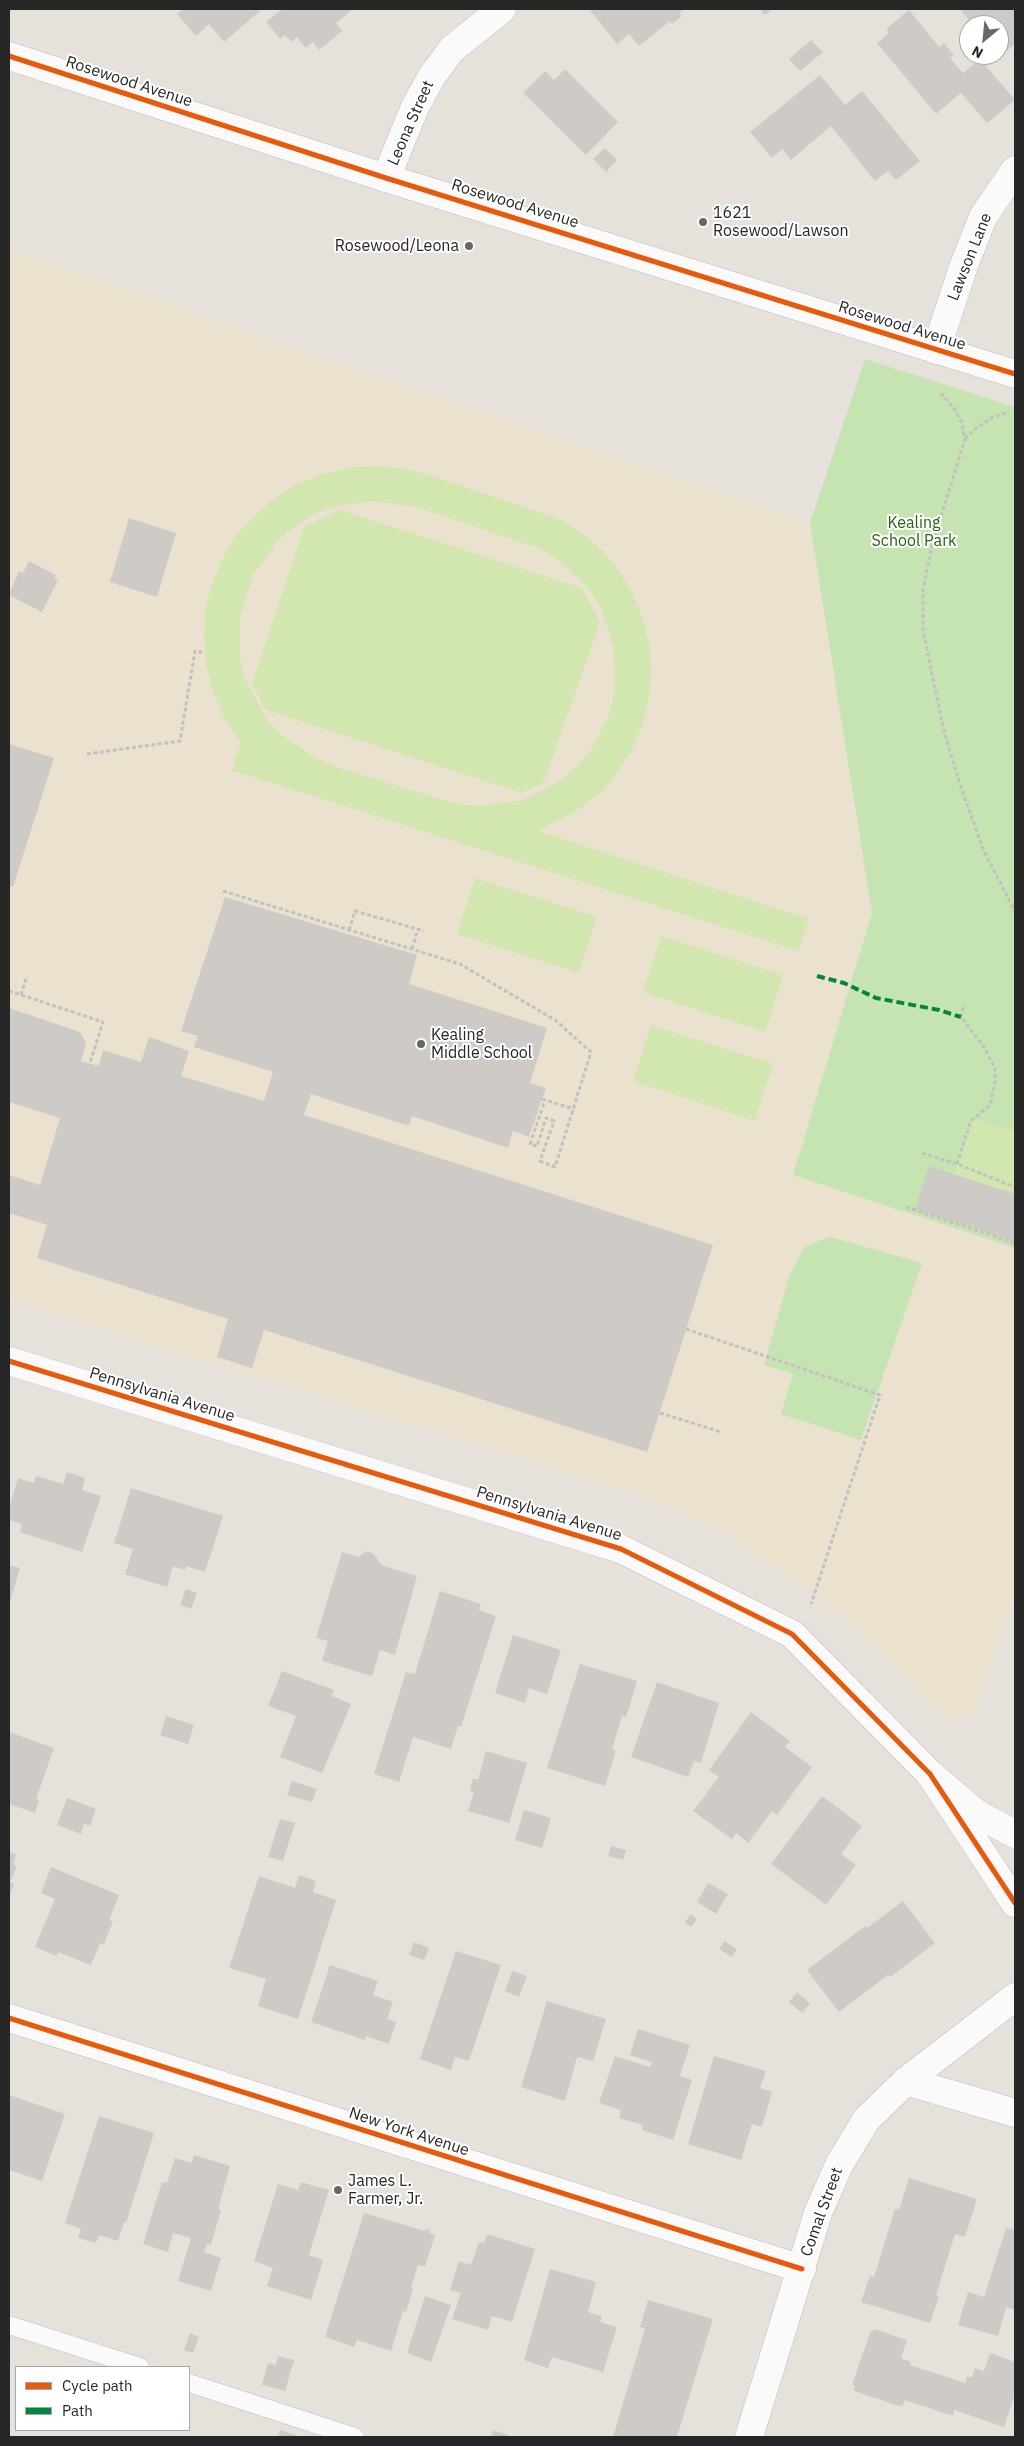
<!DOCTYPE html>
<style>
body{margin:0}
#map{position:relative;width:1024px;height:2446px;overflow:hidden;background:#e6e1db;font-family:"IBM Plex Sans",sans-serif}
canvas{display:block}
.frame{position:absolute;inset:0;border:10px solid #262626;pointer-events:none}
.legend{position:absolute;left:15px;top:2366px;width:175px;height:65px;box-sizing:border-box;background:#fff;border:1px solid #a8a8a8;margin:0;padding:6px 9px;list-style:none;font-size:15px;color:#262626}
.legend li{display:flex;align-items:center;gap:10px;height:25px}
.legend b{width:25px;border:1px solid #a8a8a8}
.north{position:absolute;left:959px;top:15px;width:50px;height:50px;box-sizing:border-box;background:#fff;border:1px solid #a8a8a8;border-radius:50%;rotate:208deg;font-size:14px;font-weight:700;line-height:20px;text-align:center;color:#262626}
.north::after{content:'';display:block;margin:auto;width:18px;height:22px;background:#696765;clip-path:polygon(50% 0,100% 100%,50% 72%,0 100%)}
</style>
<div id="map">
<canvas width="1024" height="2446"></canvas>
<div class="frame"></div>
<ul class="legend">
<li><b style="height:6px;background:#e8590c"></b>Cycle path</li>
<li><b style="height:6px;background:#00873e"></b>Path</li>
</ul>
<div class="north">N</div>
</div>
<script>
const g = document.querySelector('canvas').getContext('2d');
g.lineJoin = 'round';
function fill(path, color) { g.fillStyle = color; g.fill(path, 'evenodd'); }
const poly = rows => new Path2D(rows.map(r => 'M' + r).join(''));
function trace(path, color, width, dash) { g.strokeStyle = color; g.lineWidth = width; g.lineCap = dash ? 'butt' : 'round'; g.setLineDash(dash || []); g.stroke(path); }
function write(font, color, halo, rows, align = 'center') {
  g.font = font + ' "IBM Plex Sans",sans-serif'; g.lineWidth = 4; g.setLineDash([]); g.textBaseline = 'middle'; g.strokeStyle = halo; g.fillStyle = color; for (const [text, x, y, turn = 0] of rows) {
    g.save(); g.translate(x, y); g.rotate((+turn || 0) * Math.PI / 180); g.textAlign = isNaN(turn) ? turn : align; if (halo) g.strokeText(text, 0, 0); g.fillText(text, 0, 0); g.restore();
  }
}
const education = poly([
 [9,249,810,523,872,913,793,1175,1015,1248,1015,1586,975,1713,946,1724,896,1666,817,1597,727,1535,636,1494,9,1301]
]);
const green = poly([
 [865,359,1015,407,1015,1248,793,1175,872,913,810,523],
 [830,1237,922,1263,861,1440,781,1414,793,1374,764,1365,790,1274,805,1246]
]);
const pitch = poly([
 [373,466,400,468,426,474,557,518,580,532,601,549,618,569,632,592,642,617,649,643,651,670,649,697,643,723,633,747,619,770,602,791,581,808,538,831,809,919,798,951,232,770,241,743,223,715,212,689,206,664,204,637,205,610,212,584,222,560,235,536,273,499,296,485,321,475,347,468],
 [373,501,416,507,541,549,559,560,590,590,601,608,614,648,615,691,610,712,591,750,577,766,561,780,523,800,481,806,460,805,333,766,314,757,279,733,265,717,245,679,240,658,240,616,253,575,277,541,294,527,312,515,331,507],
 [340,510,582,588,600,622,544,782,522,793,266,710,252,683,304,527],
 [475,878,597,917,579,973,457,934],
 [661,936,783,975,765,1032,643,992],
 [651,1025,773,1064,755,1121,633,1081],
 [972,1118,1015,1132,1015,1194,953,1175]
]);
const building = poly([
 [183,9,262,9,224,42,209,24,196,36,177,14],
 [282,9,353,9,336,23,342,31,319,50,313,42,306,48,297,37,291,42,285,35,280,39,266,22],
 [589,9,685,9,679,13,682,16,672,24,670,21,639,46,629,34,617,44],
 [760,9,773,9,765,15],
 [960,9,1015,9,1015,44,999,57,999,25,973,25],
 [909,10,939,47,944,43,954,55,950,58,963,73,980,59,1015,100,987,123,961,93,936,114,877,43,889,33,886,29],
 [811,40,823,52,800,71,789,59],
 [565,69,618,122,586,155,523,93,545,71,554,80],
 [820,75,845,105,862,91,920,161,896,180,888,171,875,181,831,126,791,160,782,149,772,158,750,132],
 [605,148,617,160,606,172,593,159],
 [129,518,176,533,157,597,110,582],
 [29,561,56,575,54,578,58,580,42,612,9,595,19,571,23,573],
 [9,744,54,758,13,887,9,885],
 [225,897,417,955,409,984,547,1028,530,1083,546,1088,542,1099,529,1137,513,1131,508,1148,412,1116,409,1126,311,1094,304,1115,713,1245,647,1452,264,1330,252,1368,217,1357,228,1319,37,1258,47,1225,9,1213,9,1175,40,1185,60,1118,9,1102,9,1008,80,1032,86,1043,81,1061,99,1066,103,1050,141,1062,149,1037,189,1051,181,1076,264,1101,273,1072,194,1047,198,1036,181,1031],
 [929,1166,1015,1194,1015,1241,915,1209],
 [67,1472,85,1478,82,1490,101,1496,82,1552,20,1532,22,1524,9,1520,9,1508,18,1478,34,1483,36,1476,63,1484],
 [131,1488,223,1516,205,1572,186,1566,185,1570,173,1566,167,1587,125,1574,133,1549,114,1543],
 [367,1551,374,1554,381,1565,417,1576,395,1655,380,1650,372,1676,322,1661,328,1641,316,1638,342,1552,358,1557],
 [9,1565,20,1568,9,1605],
 [186,1589,197,1593,191,1609,180,1605],
 [440,1591,481,1604,479,1610,496,1616,461,1727,458,1726,451,1749,413,1737,399,1782,374,1774,406,1672,415,1674],
 [513,1635,561,1650,547,1694,529,1688,525,1703,495,1693],
 [580,1664,637,1681,626,1717,622,1716,612,1749,616,1751,605,1786,547,1768],
 [282,1671,334,1690,332,1696,351,1704,322,1773,280,1757,296,1716,268,1706],
 [657,1682,719,1703,701,1763,694,1761,688,1777,631,1757],
 [751,1712,790,1741,785,1747,812,1767,777,1815,772,1811,748,1843,736,1833,732,1839,693,1811,719,1777,709,1770],
 [166,1716,194,1725,188,1744,160,1735],
 [9,1732,54,1748,36,1799,39,1800,35,1813,9,1804],
 [486,1751,527,1763,509,1823,468,1811,474,1792,470,1791,473,1778,478,1780],
 [292,1781,317,1789,312,1802,287,1795],
 [822,1796,862,1826,841,1854,856,1865,826,1905,771,1864],
 [67,1798,96,1809,90,1826,84,1824,81,1834,57,1825],
 [524,1810,551,1818,542,1848,515,1840],
 [280,1819,295,1823,283,1861,268,1857],
 [611,1846,626,1850,623,1860,608,1856],
 [9,1852,16,1855,13,1864,17,1866,10,1882,14,1884,9,1897],
 [51,1867,119,1895,109,1920,113,1921,104,1944,100,1943,91,1965,58,1952,57,1956,35,1947,55,1899,41,1893],
 [299,1875,316,1881,313,1892,336,1900,298,2019,258,2006,266,1979,229,1968,259,1876,295,1888],
 [708,1883,728,1894,716,1914,697,1902],
 [903,1901,935,1943,890,1977,888,1975,839,2012,807,1970,865,1926,867,1928],
 [691,1914,697,1919,691,1927,685,1922],
 [724,1941,737,1949,732,1957,719,1949],
 [414,1942,429,1948,424,1960,409,1955],
 [456,1951,501,1965,469,2061,455,2057,451,2070,420,2059],
 [330,1965,378,1981,373,1995,393,2002,387,2019,396,2022,389,2044,366,2036,365,2040,311,2022],
 [512,1971,527,1976,519,1997,505,1991],
 [797,1992,810,2003,802,2013,789,2002],
 [547,2001,606,2019,593,2061,577,2057,565,2101,521,2087],
 [638,2029,690,2045,680,2076,692,2080,673,2140,642,2130,643,2125,619,2118,621,2110,599,2103,615,2056,650,2067,652,2062,630,2055],
 [714,2056,766,2071,760,2088,772,2092,762,2127,752,2124,741,2160,688,2144],
 [9,2095,65,2114,42,2181,9,2170],
 [99,2116,154,2133,126,2223,124,2222,118,2241,99,2235,96,2243,78,2238,81,2229,65,2223],
 [194,2155,230,2166,218,2209,221,2210,211,2245,207,2244,204,2252,221,2258,211,2291,178,2281,191,2238,173,2233,168,2252,143,2244,162,2182,167,2183,175,2158,192,2163],
 [909,2178,977,2199,965,2237,955,2234,936,2295,939,2296,930,2323,861,2302,870,2276,874,2277,895,2209,899,2210],
 [301,2182,329,2190,309,2255,323,2260,311,2300,267,2286,273,2268,254,2261,278,2184,298,2190],
 [364,2213,425,2231,425,2229,430,2230,429,2233,435,2235,425,2267,418,2265,411,2288,413,2289,406,2312,403,2311,391,2351,357,2340,354,2347,325,2337],
 [1006,2228,1015,2230,1015,2310,1006,2307,998,2336,958,2325,968,2292,984,2297],
 [487,2234,535,2249,512,2322,492,2316,488,2330,452,2319,461,2293,450,2290,459,2261,471,2265,479,2242,484,2243],
 [550,2269,596,2282,588,2312,602,2316,600,2322,617,2327,603,2372,552,2357,548,2368,524,2360],
 [425,2296,451,2305,431,2362,407,2353],
 [648,2300,713,2319,677,2437,613,2437,645,2328,640,2327],
 [874,2329,907,2340,901,2358,911,2362,910,2365,965,2383,967,2376,972,2378,975,2368,984,2371,990,2353,1015,2362,1015,2393,1004,2427,954,2410,953,2416,905,2400,902,2407,854,2391,855,2386,852,2385,870,2333],
 [190,2333,199,2337,193,2353,184,2350],
 [278,2356,294,2360,285,2391,262,2385,268,2363,276,2365],
 [280,2430,301,2437,278,2437],
 [493,2430,508,2435,507,2437,491,2437]
]);
const path = poly([
 [941,393,955,410,962,423,965,439,932,546,923,590,923,630,943,727,959,781,983,849,1015,912],
 [965,439,974,430,993,417,1009,412],
 [87,754,180,741,195,651,205,653],
 [223,891,460,964,555,1020,591,1052,555,1167,540,1161,554,1121,546,1118,537,1146,530,1144,545,1100],
 [349,930,355,911,424,931],
 [412,949,418,929],
 [9,991,103,1022,90,1063],
 [21,995,27,976],
 [542,1099,574,1109],
 [922,1153,957,1164,1015,1187],
 [957,1164,971,1121,990,1105,995,1083,995,1068,984,1047,961,1017,964,1004],
 [906,1207,1015,1243],
 [686,1329,880,1395,811,1604],
 [660,1413,721,1432]
]);
const service = poly([
 [9,2325,140,2367],
 [189,2383,355,2437]
]);
const minor = poly([
 [386,178,415,107,432,76,452,49,502,9],
 [936,350,963,268,983,217,1015,170],
 [9,1361,621,1549,792,1634,930,1774,1015,1903],
 [9,2018,802,2269],
 [906,2081,1015,2113]
]);
const tertiary = poly([
 [9,56,386,178,1015,374],
 [930,1774,977,1814,1015,1834],
 [749,2437,818,2213,839,2165,866,2120,906,2081,1015,1997]
]);
const quiet = poly([
 [817,976,844,983,876,998,939,1010,961,1017]
]);
const cycleway = poly([
 [9,56,386,178,1015,374],
 [9,1361,621,1549,792,1634,930,1774,1015,1903],
 [9,2018,802,2269]
]);
const markers = [
 [703,222,5,"#696765"],
 [469,246,5,"#696765"],
 [421,1044,5,"#696765"],
 [338,2190,5,"#696765"]
];
const streetNames = [
 ["Rosewood Avenue",129,82,18],
 ["Leona Street",411,123,-66],
 ["Rosewood Avenue",515,204,17],
 ["Lawson Lane",970,257,-68],
 ["Rosewood Avenue",902,326,17],
 ["Pennsylvania Avenue",162,1395,17],
 ["Pennsylvania Avenue",549,1514,17],
 ["New York Avenue",409,2132,18],
 ["Comal Street",822,2212,-70]
];
const poiNames = [
 ["1621",713,213],
 ["Rosewood/Lawson",713,231],
 ["Rosewood/Leona",459,246,"right"],
 ["Kealing",431,1035],
 ["Middle School",431,1053],
 ["James L.",348,2181],
 ["Farmer, Jr.",348,2199]
];
const parkNames = [
 ["Kealing",914,523],
 ["School Park",914,541]
];
fill(education, '#eae1cf');
fill(green, '#c6e3b2');
fill(pitch, '#d2e7af');
fill(building, '#cecbc7');
trace(service, '#bfbdbd', 19);
trace(minor, '#bfbdbd', 29);
trace(tertiary, '#bfbdbd', 29);
trace(path, '#c2c1c1', 3, [4, 2.5]);
trace(service, '#fbfafa', 18);
trace(minor, '#fbfafa', 28);
trace(tertiary, '#fbfafa', 28);
trace(quiet, '#00873e', 4, [8, 4]);
trace(cycleway, '#e8590c', 5);
for (const [x, y, r, color] of markers) { const dot = new Path2D(); dot.arc(x, y, r, 0, 2 * Math.PI); g.fillStyle = color; g.fill(dot); trace(dot, '#fff', 2); }
write('16px', '#262626', '#fff', streetNames);
write('16px', '#262626', '#fff', poiNames, 'left');
write('16px', '#256316', '#fff', parkNames);
</script>
